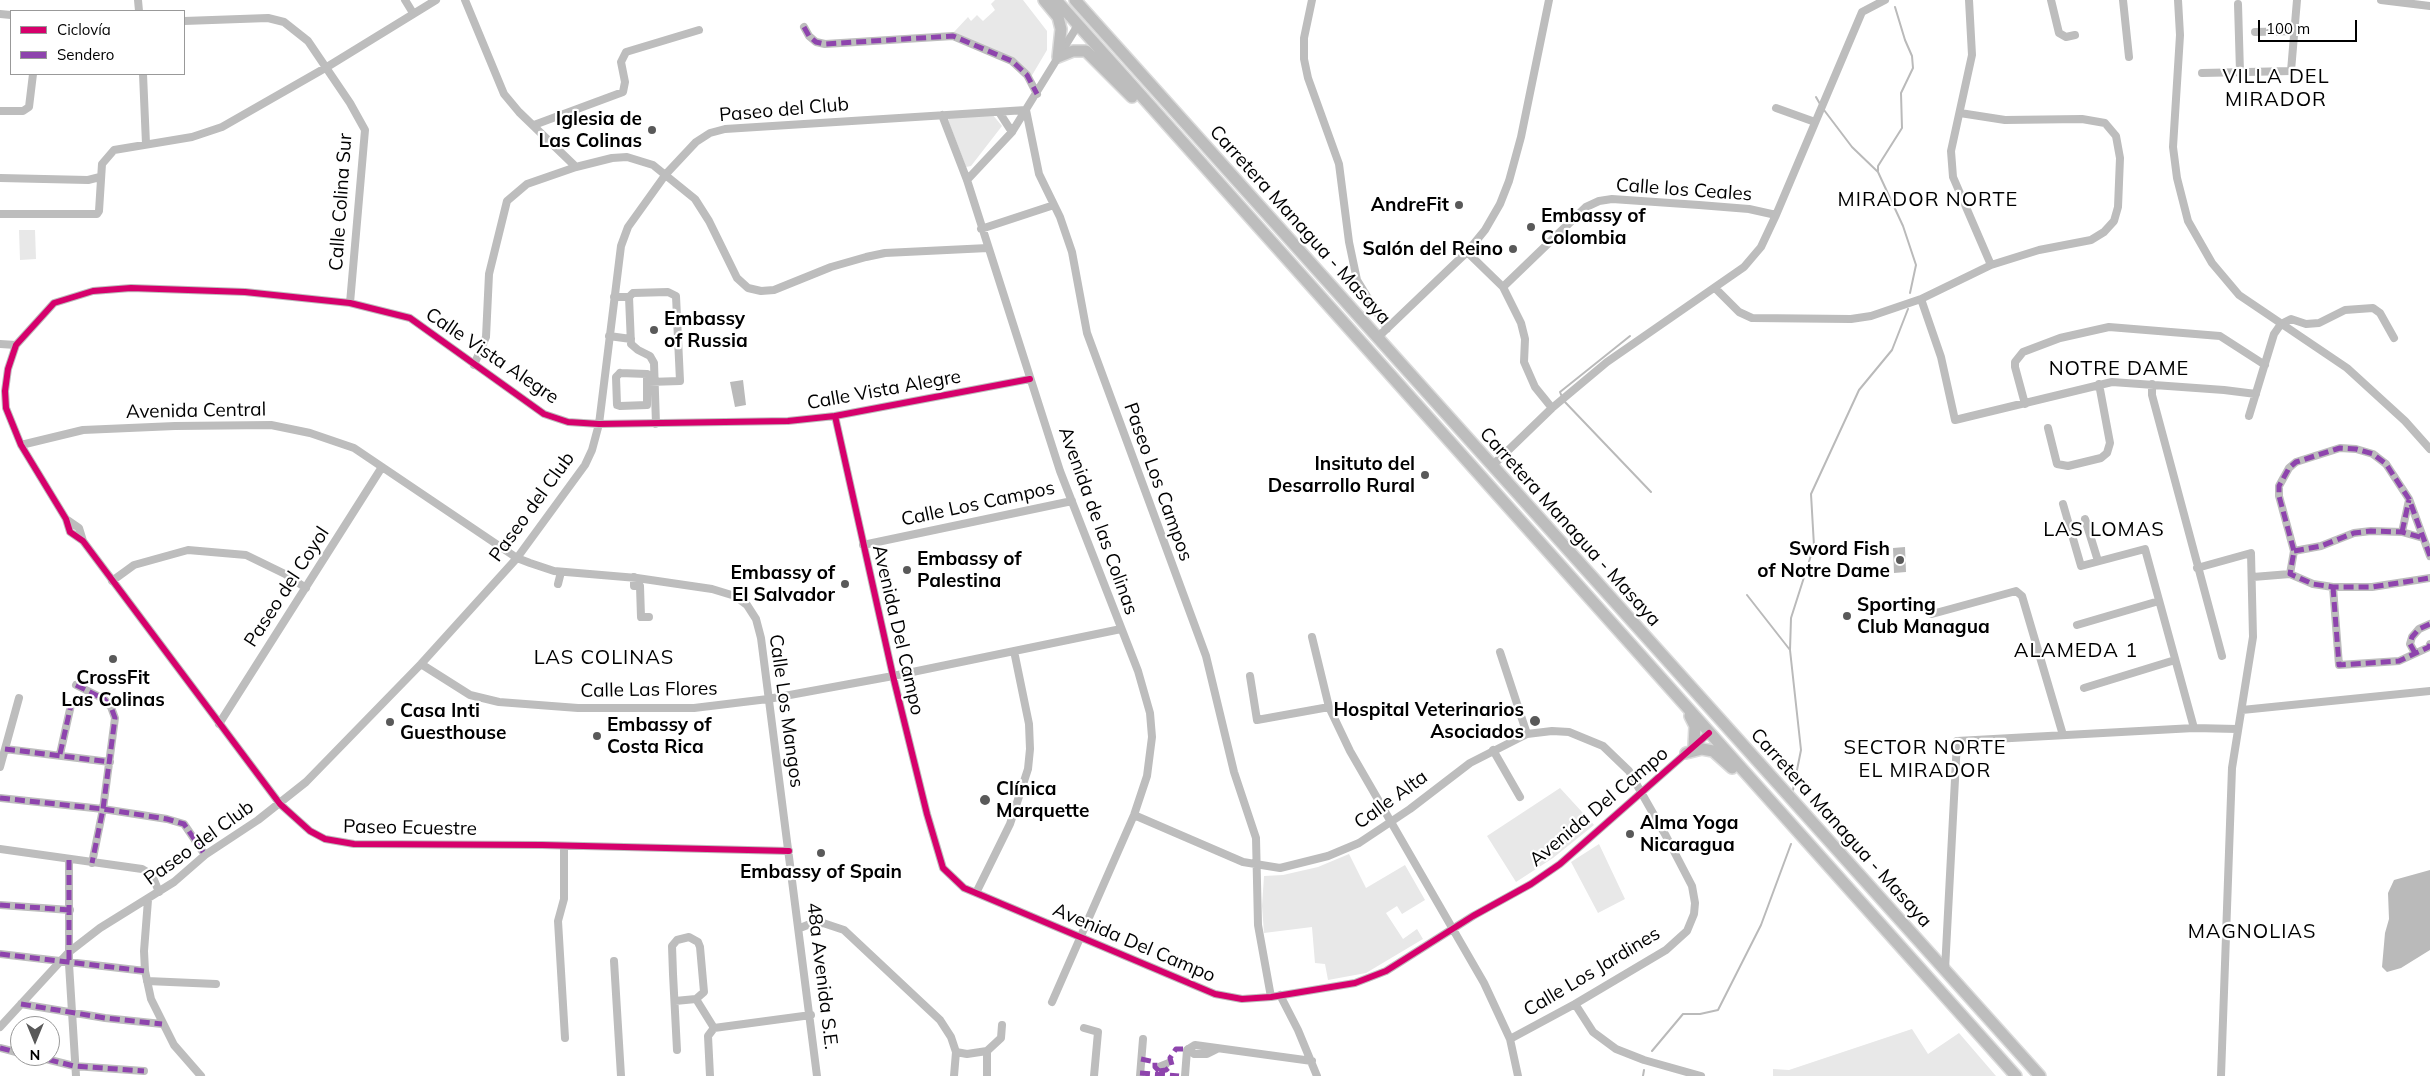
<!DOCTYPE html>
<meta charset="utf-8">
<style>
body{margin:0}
#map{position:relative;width:2430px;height:1076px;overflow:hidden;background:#fff;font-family:Mulish,sans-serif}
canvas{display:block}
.legend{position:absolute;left:10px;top:10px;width:175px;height:65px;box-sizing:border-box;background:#fff;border:1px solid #999;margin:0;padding:6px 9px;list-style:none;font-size:15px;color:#000}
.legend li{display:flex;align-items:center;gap:10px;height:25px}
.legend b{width:25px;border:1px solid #999}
.north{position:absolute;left:10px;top:1016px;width:50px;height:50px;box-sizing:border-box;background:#fff;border:1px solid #999;border-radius:50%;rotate:180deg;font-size:14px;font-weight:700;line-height:20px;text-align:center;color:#000}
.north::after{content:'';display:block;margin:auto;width:18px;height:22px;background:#595959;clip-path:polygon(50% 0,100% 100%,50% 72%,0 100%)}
.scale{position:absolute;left:2258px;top:20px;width:99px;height:22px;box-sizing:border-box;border:2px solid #000;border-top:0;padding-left:6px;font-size:15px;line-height:18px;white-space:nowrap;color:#000;-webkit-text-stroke:4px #fff;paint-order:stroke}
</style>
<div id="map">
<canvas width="2430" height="1076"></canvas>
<ul class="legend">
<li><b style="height:6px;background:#d6006c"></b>Ciclovía</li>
<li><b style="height:6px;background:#8e44ad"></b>Sendero</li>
</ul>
<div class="north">N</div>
<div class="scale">100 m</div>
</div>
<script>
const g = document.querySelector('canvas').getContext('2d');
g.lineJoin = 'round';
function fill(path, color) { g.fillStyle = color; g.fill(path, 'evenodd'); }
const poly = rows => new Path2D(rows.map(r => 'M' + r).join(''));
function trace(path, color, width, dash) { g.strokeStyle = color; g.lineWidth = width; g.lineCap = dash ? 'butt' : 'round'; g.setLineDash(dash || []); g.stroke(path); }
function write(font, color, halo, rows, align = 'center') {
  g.font = font + ' Mulish,sans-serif'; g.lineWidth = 4.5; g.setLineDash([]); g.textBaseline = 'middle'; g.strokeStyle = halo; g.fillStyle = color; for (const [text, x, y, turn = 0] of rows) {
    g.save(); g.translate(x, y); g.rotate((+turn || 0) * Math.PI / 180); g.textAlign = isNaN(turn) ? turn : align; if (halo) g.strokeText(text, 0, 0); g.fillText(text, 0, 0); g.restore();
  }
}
const green = poly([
 [995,0,1023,0,1047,31,1047,50,1031,77,1016,62,954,32,968,17,971,21,977,15,983,21,995,10,991,4],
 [952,114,992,114,1002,126,971,166,966,167,948,120],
 [19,230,35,230,36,259,20,260],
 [1560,788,1594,825,1553,858,1516,882,1487,836],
 [1599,844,1625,899,1598,913,1571,862],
 [1349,854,1366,888,1405,865,1425,900,1402,914,1397,906,1386,913,1403,939,1417,929,1423,939,1366,973,1328,980,1325,964,1315,963,1312,927,1264,933,1262,906,1264,876,1283,875,1318,867],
 [1912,1029,1928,1054,1959,1033,1996,1076,1773,1076,1773,1069,1789,1070]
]);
const water = poly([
 [743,380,746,405,735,407,730,382],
 [1905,547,1906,572,1894,573,1893,548],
 [2430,870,2430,950,2401,968,2387,972,2382,967,2385,933,2389,919,2388,893,2394,880],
 [1168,1059,1171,1061,1169,1067,1164,1070,1157,1069,1158,1063]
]);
const stream = poly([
 [1816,97,1820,104],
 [1824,110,1852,147,1878,172,1903,226,1916,265,1910,293],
 [1878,171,1878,166,1902,128,1901,93,1913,68,1912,56,1905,40,1895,7],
 [1562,397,1560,392,1630,336],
 [1564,401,1651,492],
 [1747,595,1790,650,1801,750,1793,790],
 [1790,650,1791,618,1814,546,1811,494,1859,390,1892,350,1908,309],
 [1652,1051,1683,1014,1700,1014,1718,1010,1761,925,1791,844],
 [1643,1076,1644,1070]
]);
const minor = poly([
 [138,0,139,11],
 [405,0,413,13],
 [465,0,504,94,519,112,576,167],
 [1312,0,1304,38,1304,59,1308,78,1339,164,1349,242,1357,280,1387,329],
 [1969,0,1972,55,1951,151,1953,177,1991,265],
 [2051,0,2059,33,2066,37,2075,35],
 [2123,0,2129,57],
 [2178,0,2180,35,2173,147,2177,178,2188,221,2212,263,2239,295,2347,368,2405,421,2430,449],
 [2381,0,2430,6],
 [2238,4,2240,72],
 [0,14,11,15],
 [184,21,268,18,284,22,308,41,350,103,365,130,350,303],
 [804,27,809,36,816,42,825,44,953,36,1012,61,1027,75,1037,94],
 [2255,32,2296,31],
 [2202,73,2291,71,2297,0],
 [143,74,146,144],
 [1776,108,1815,122],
 [1026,110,1039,174,1060,217,1072,252,1087,333,1206,656,1234,772,1256,838,1258,925,1271,997],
 [0,111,23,111,29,107,33,74],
 [999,112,1012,132],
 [942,115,967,180,1060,471,1138,671,1150,713,1152,737,1147,776,1134,815,1052,1002],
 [534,125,623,92,625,82,621,62,626,52,699,30],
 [0,178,88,180,100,177],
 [967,180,1012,132,1078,25],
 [0,214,97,214,99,211,102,164,114,150,192,137,222,127,327,67,436,0],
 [981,229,1054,205],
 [1467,252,1503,287,1521,323,1525,339,1524,362,1535,387,1552,408],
 [1503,287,1586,207,1599,201,1612,199,1699,205,1749,209,1776,215],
 [1715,288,1739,312,1752,318,1851,319,1871,316,1921,299,1991,265,2039,250,2091,240,2104,232,2114,221,2118,207,2120,158,2116,136,2105,123,2082,119,2005,120,1960,113],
 [614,297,629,297,633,293,668,292,676,296,680,381,649,382],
 [629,297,631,344,638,350,650,356,654,363,656,424],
 [1921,299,1941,357,1955,420,2112,382,2224,390,2256,394],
 [609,336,631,339],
 [1377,338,1467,252,1485,230,1500,204,1509,181,1521,137,1549,0],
 [0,344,16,345],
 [474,365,486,337,489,274,507,201,527,184,576,167,612,158,627,157,653,165,695,199,709,221,737,278,748,288,761,291,774,290,831,267,866,257,885,253,988,248],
 [620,373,647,374,647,405,620,406,617,405,616,377,620,373],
 [2152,384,2152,395,2222,656],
 [2025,404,2015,367,2015,362,2023,352,2060,338,2109,327,2220,336,2265,365],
 [835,416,893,676,927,814,943,868,964,888,976,893,1215,994,1242,999,1271,997,1355,983,1386,971,1473,916,1531,884,1560,864,1709,733],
 [2249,416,2274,334,2281,324,2291,319,2306,324,2319,323,2345,310,2373,308,2380,313,2394,338],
 [2048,428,2057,464,2068,466,2101,458,2107,453,2110,443,2099,384],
 [21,445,83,430,175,426,271,425,310,433,354,448,517,558,530,563,554,571,637,578,712,589,735,596,747,605,756,619,761,638,817,1076],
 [1492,466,1552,408,1607,362,1744,267,1761,247,1776,215,1862,12,1885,0],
 [2063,504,2081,566,2145,549,2194,728,2237,729],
 [66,519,79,528,83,541],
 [2085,519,2098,561],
 [2402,532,2409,500],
 [863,545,1072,501],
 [2294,551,2321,546,2354,533,2371,531,2402,532,2423,538],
 [2197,568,2251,553,2253,637,2232,768,2221,1076],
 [2290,574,2294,551,2279,496,2279,486,2289,468,2296,462,2340,448,2356,449,2373,454,2386,464,2409,499,2430,556],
 [634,577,634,586,640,586,641,617,649,617],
 [2253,577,2290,574,2313,584,2333,587,2372,587,2430,578],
 [112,581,134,565,188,550,246,555,285,574,306,588],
 [558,584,561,572],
 [2333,587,2339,665,2399,661,2429,647,2430,644],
 [1932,614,2016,591,2022,596,2063,735],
 [2077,625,2159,601],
 [1312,637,1329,707,1350,751,1484,983,1510,1039,1518,1076],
 [1500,652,1527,734],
 [2415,653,2410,644,2412,637,2419,629,2430,624],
 [421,664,470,695,499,702,578,708,694,708,768,699,893,676,1121,629],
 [1250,676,1257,720,1329,707],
 [76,685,104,699,111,707,115,718,103,809,92,863],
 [2084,688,2175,660],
 [2242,710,2430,691],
 [219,724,382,467],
 [5,749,110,762],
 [1493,750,1520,797],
 [60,754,71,705],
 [0,767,19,698],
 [0,798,103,809,167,819,184,824,205,855],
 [1134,815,1243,862,1280,868,1328,856,1359,843,1410,809,1470,763,1527,734,1552,731,1569,732,1603,746,1629,771,1666,836,1692,886,1695,903,1694,914,1687,931,1666,950,1575,1004,1510,1039],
 [564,846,564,899,558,921,565,1038],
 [0,849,142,869,152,875,159,892],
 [789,851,542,845,354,844,325,839,310,831,280,804,83,541,70,532,66,519,21,445,6,408,5,391,8,369,16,345,54,303,93,291,131,288,245,292,350,303,410,318,544,414,568,422,599,424,788,421,835,416,1030,379],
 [69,860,69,964,76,1076],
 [976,893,1010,824,1028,769,1030,749,1029,724,1014,651],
 [148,900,144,951,145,971,151,999,174,1045,201,1076],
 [0,905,70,910],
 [800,928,810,924,823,923,844,930,940,1020,951,1037,956,1052,954,1076],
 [0,954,145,971],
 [614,961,621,1076],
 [1945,970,1957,741,2194,728],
 [147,981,216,984],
 [1280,995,1298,1030,1317,1076],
 [696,999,714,1028],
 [675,1001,696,999,704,992,700,947,698,942,689,937,677,940,672,946,673,974,677,1050],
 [21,1004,105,1018,162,1024],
 [1575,1004,1593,1032,1616,1049,1644,1060,1701,1076],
 [0,1027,69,952,100,928,174,882,205,855,258,820,306,782,421,664,517,558,585,465,592,450,599,424,621,246,628,227,666,174,696,142,710,133,725,129,1026,110],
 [1084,1028,1098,1032,1094,1076],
 [0,1048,20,1053],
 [1188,1049,1194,1054,1207,1054,1217,1049],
 [956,1052,967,1054,987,1051],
 [34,1056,74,1066,144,1071],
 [710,1076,708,1036,714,1028,811,1015],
 [987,1076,987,1051,1001,1038,1002,1025],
 [1140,1076,1143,1039],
 [1185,1076,1187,1050,1195,1045,1312,1061]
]);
const highway = poly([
 [1044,0,1058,17,1061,29,1058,57,1073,51,1086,51,1132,97],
 [1056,0,2016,1076],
 [1075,0,2040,1076],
 [1690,716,1695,726,1694,746],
 [1686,753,1702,749,1713,751,1732,768]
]);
const quiet = poly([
 [804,27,809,36,816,42,825,44,953,36,1012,61,1027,75,1037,94],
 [2402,532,2409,500],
 [2294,551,2321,546,2354,533,2371,531,2402,532,2423,538],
 [2430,556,2409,499,2386,464,2373,454,2356,449,2340,448,2296,462,2289,468,2279,486,2279,496,2294,551,2290,574,2313,584,2333,587,2372,587,2430,578],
 [2333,587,2339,665,2399,661,2429,647,2430,644],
 [2415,653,2410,644,2412,637,2419,629,2430,624],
 [76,685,104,699,111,707,115,718,103,809,92,863],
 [5,749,110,762],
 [60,754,71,705],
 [0,798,103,809,167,819,184,824,205,855],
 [69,860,69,964],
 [0,905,70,910],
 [0,954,145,971],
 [21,1004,105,1018,162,1024],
 [0,1048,20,1053],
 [34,1056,74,1066,144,1071],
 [1141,1059,1155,1062,1155,1067,1159,1071,1159,1075],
 [1159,1071,1166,1070,1172,1065,1170,1058,1176,1049,1188,1049],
 [1140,1073,1179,1076]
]);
const cycleway = poly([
 [835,416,893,676,927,814,943,868,964,888,976,893,1215,994,1242,999,1271,997,1355,983,1386,971,1473,916,1531,884,1560,864,1709,733],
 [789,851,542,845,354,844,325,839,310,831,280,804,83,541,70,532,66,519,21,445,6,408,5,391,8,369,16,345,54,303,93,291,131,288,245,292,350,303,410,318,544,414,568,422,599,424,788,421,835,416,1030,379]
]);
const markers = [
 [652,130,5,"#595959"],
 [1459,205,5,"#595959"],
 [1531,227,5,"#595959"],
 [1513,249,5,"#595959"],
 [654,330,5,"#595959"],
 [1425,475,5,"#595959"],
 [1900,560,5,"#595959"],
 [907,570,5,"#595959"],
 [845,584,5,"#595959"],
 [1847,616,5,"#595959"],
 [113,659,5,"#595959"],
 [1535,721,6,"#595959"],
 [390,722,5,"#595959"],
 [597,736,5,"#595959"],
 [985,800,6,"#595959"],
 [1630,834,5,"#595959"],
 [821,853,5,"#595959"]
];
const streetNames = [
 ["Paseo del Club",784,110,-5],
 ["Calle los Ceales",1684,190,4],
 ["Calle Colina Sur",341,202,-86],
 ["Carretera Managua - Masaya",1300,225,48],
 ["Calle Vista Alegre",492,356,34],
 ["Calle Vista Alegre",884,390,-10],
 ["Avenida Central",196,411,-1],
 ["Paseo Los Campos",1158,482,70],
 ["Calle Los Campos",978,504,-12],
 ["Paseo del Club",532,507,-54],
 ["Avenida de las Colinas",1098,521,70],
 ["Carretera Managua - Masaya",1570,527,48],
 ["Paseo del Coyol",287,587,-57],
 ["Avenida Del Campo",898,630,77],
 ["Calle Las Flores",649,690,-1],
 ["Calle Los Mangos",786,711,82],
 ["Calle Alta",1391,800,-36],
 ["Avenida Del Campo",1599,807,-40],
 ["Paseo Ecuestre",410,828,1],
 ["Carretera Managua - Masaya",1841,828,48],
 ["Paseo del Club",199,843,-36],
 ["Avenida Del Campo",1134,943,23],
 ["Calle Los Jardines",1592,972,-31],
 ["48a Avenida S.E.",822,976,83]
];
const poiNames = [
 ["Iglesia de",642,119,"right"],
 ["Las Colinas",642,141,"right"],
 ["AndreFit",1449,205,"right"],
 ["Embassy of",1541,216],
 ["Colombia",1541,238],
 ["Salón del Reino",1503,249,"right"],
 ["Embassy",664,319],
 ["of Russia",664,341],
 ["Insituto del",1415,464,"right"],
 ["Desarrollo Rural",1415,486,"right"],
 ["Sword Fish",1890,549,"right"],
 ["of Notre Dame",1890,571,"right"],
 ["Embassy of",917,559],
 ["Palestina",917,581],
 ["Embassy of",835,573,"right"],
 ["El Salvador",835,595,"right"],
 ["Sporting",1857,605],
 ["Club Managua",1857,627],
 ["CrossFit",113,678,"center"],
 ["Las Colinas",113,700,"center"],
 ["Hospital Veterinarios",1524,710,"right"],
 ["Asociados",1524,732,"right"],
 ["Casa Inti",400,711],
 ["Guesthouse",400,733],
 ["Embassy of",607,725],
 ["Costa Rica",607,747],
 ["Clínica",996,789],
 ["Marquette",996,811],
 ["Alma Yoga",1640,823],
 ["Nicaragua",1640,845],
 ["Embassy of Spain",821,872,"center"]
];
const neighbourhoodNames = [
 ["VILLA DEL",2276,77],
 ["MIRADOR",2276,100],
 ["MIRADOR NORTE",1928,200],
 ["NOTRE DAME",2119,369],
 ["LAS LOMAS",2104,530],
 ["ALAMEDA 1",2076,651],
 ["LAS COLINAS",604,658],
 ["SECTOR NORTE",1925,748],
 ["EL MIRADOR",1925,771],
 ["MAGNOLIAS",2252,932]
];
fill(green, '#e8e8e8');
fill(water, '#bababa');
trace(stream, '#bababa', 2);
trace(highway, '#dbdbdb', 14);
trace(minor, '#bdbdbd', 8);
trace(highway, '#bdbdbd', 11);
trace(quiet, '#8e44ad', 5, [10, 5]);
trace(cycleway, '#d6006c', 6);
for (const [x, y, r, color] of markers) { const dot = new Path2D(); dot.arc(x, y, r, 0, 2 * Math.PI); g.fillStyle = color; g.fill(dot); trace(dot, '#fff', 2); }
write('19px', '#000', '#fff', streetNames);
write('bold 19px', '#000', '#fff', poiNames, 'left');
g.letterSpacing = '1px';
write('20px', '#000', '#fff', neighbourhoodNames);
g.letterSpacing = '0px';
</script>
